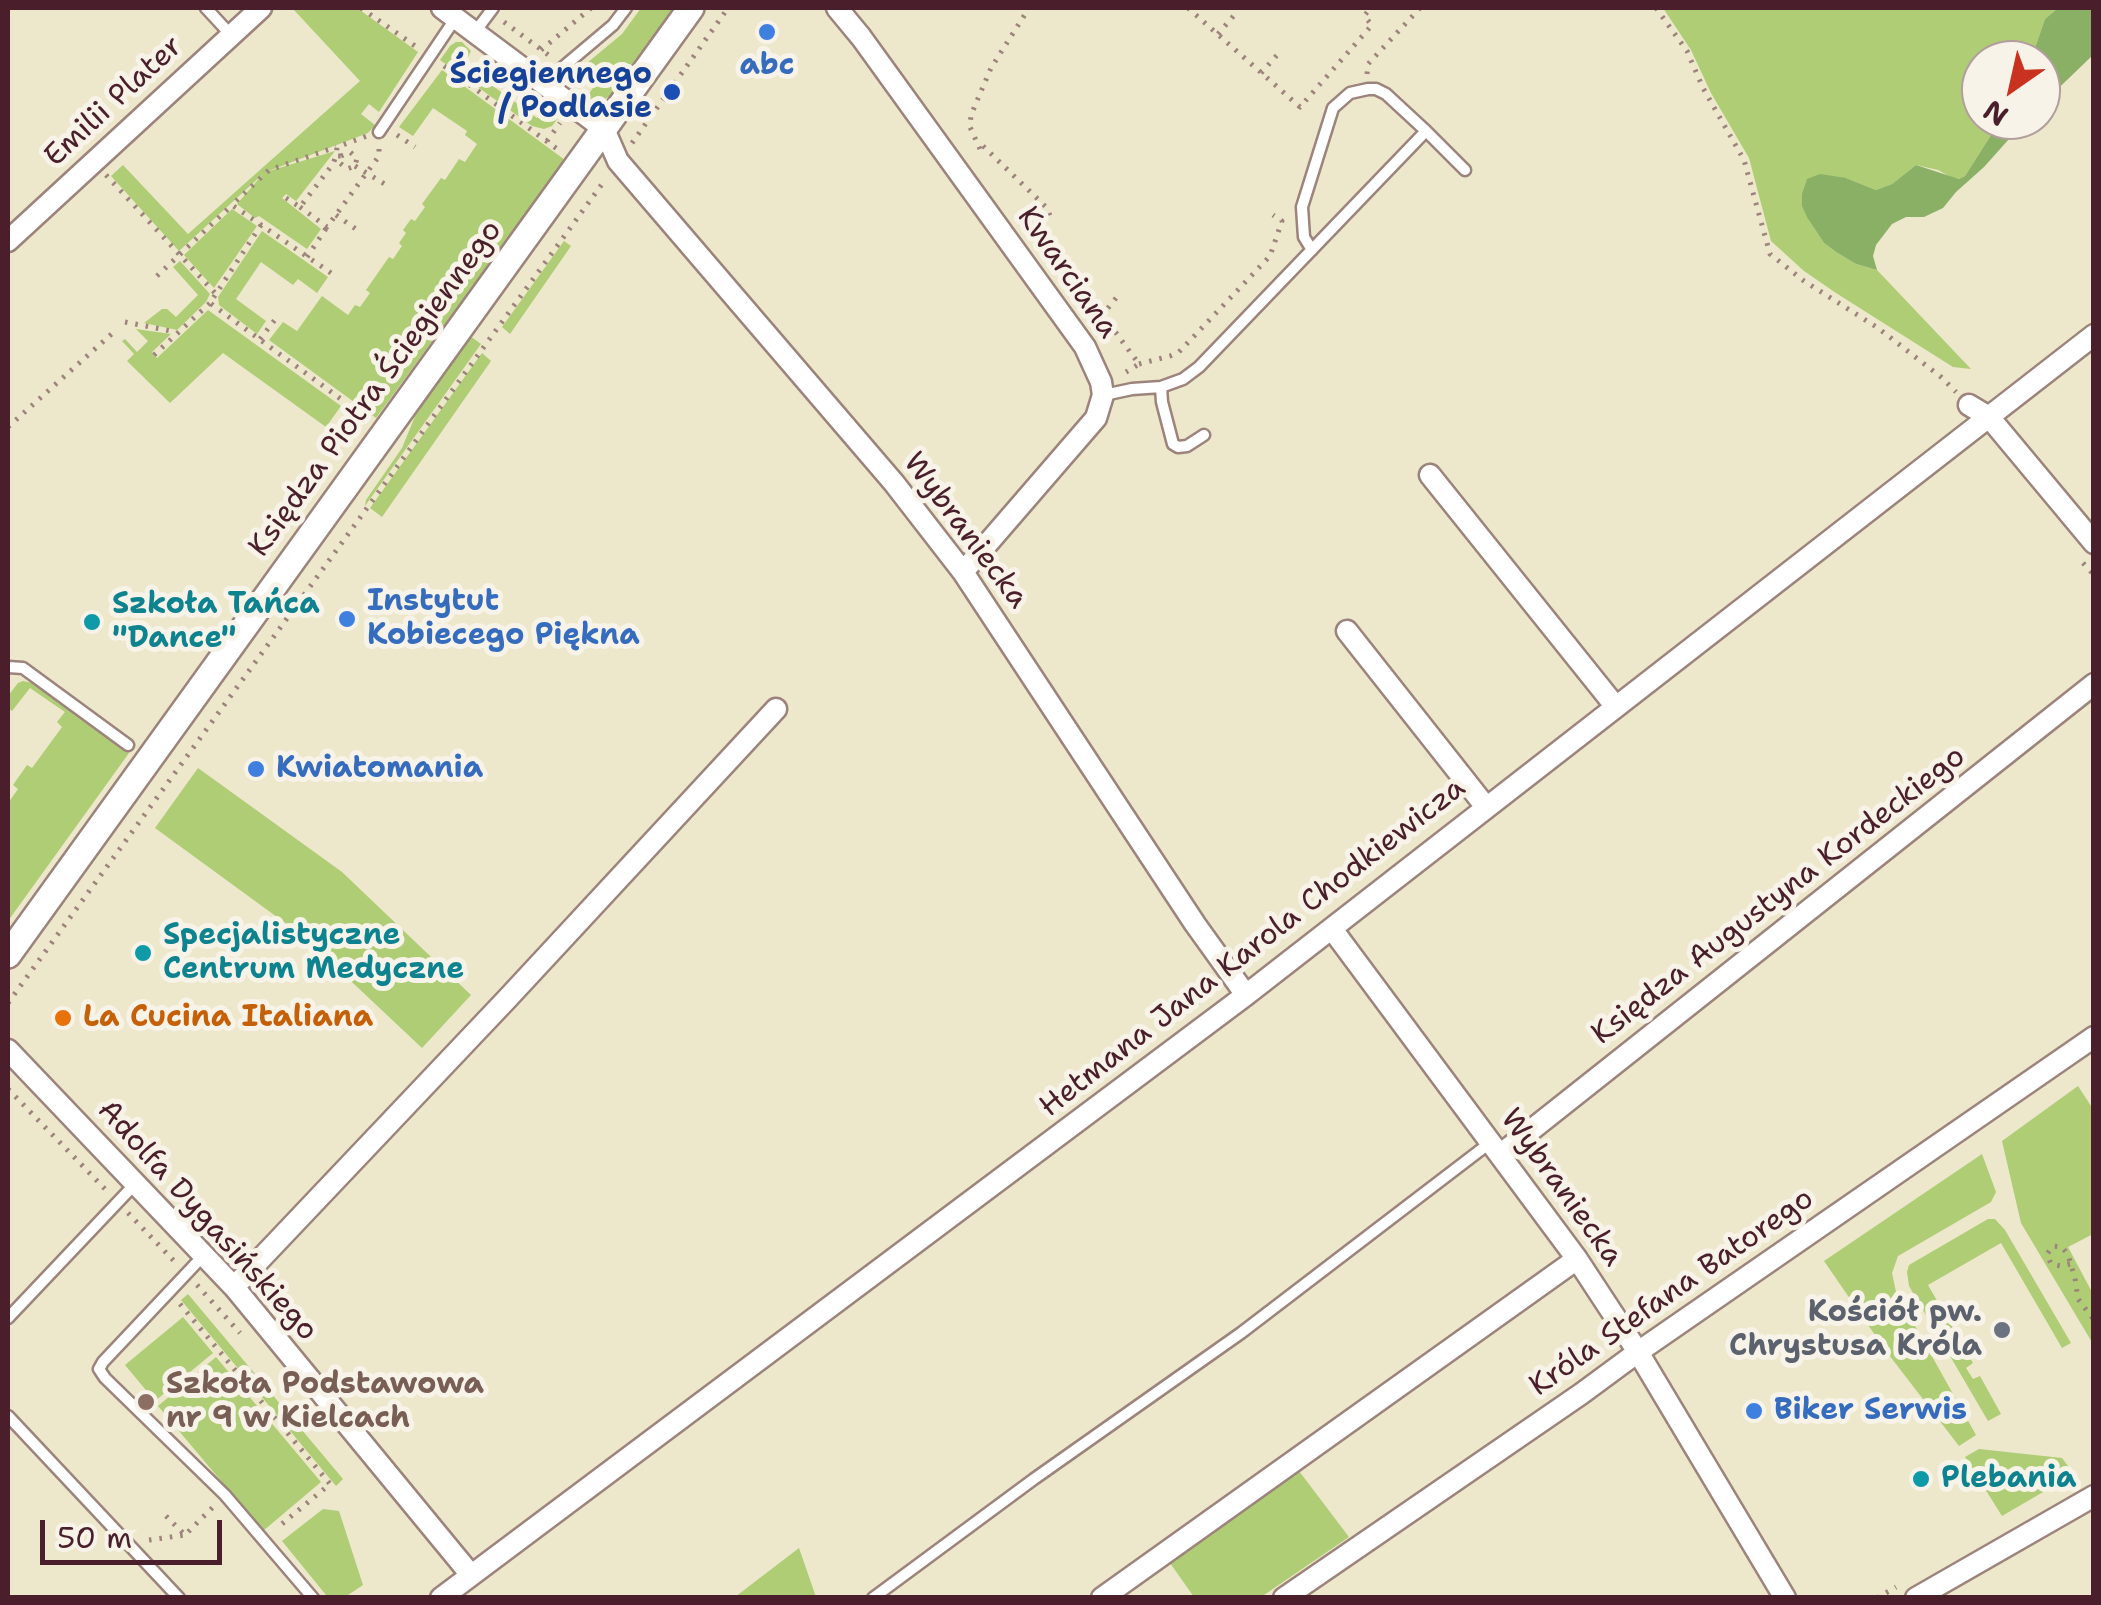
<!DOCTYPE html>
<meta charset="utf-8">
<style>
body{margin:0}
#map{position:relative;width:2101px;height:1605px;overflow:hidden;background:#ede7cb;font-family:"Shantell Sans",sans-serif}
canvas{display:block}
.frame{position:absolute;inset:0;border:10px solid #4a1f2b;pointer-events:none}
.north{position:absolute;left:1961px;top:40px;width:100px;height:100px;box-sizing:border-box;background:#f7f3e8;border:2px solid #b29e9c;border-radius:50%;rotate:214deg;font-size:28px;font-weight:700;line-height:40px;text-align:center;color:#4a1f2b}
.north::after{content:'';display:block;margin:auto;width:35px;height:45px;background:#c8321e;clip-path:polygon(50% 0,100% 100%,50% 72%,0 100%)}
.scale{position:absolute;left:40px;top:1520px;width:182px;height:45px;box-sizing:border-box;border:5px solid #4a1f2b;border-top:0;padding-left:12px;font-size:30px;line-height:35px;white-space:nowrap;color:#4a1f2b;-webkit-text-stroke:8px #f7f3e8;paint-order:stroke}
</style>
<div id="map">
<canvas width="2101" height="1605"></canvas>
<div class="frame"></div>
<div class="north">N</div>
<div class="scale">50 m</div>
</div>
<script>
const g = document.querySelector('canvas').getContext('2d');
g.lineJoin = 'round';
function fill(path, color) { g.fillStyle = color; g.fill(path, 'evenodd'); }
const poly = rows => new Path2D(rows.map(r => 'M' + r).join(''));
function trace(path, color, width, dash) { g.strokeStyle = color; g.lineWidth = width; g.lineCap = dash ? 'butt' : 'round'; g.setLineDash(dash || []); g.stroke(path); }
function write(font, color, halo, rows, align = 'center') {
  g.font = font + ' "Shantell Sans",sans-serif'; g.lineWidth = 10; g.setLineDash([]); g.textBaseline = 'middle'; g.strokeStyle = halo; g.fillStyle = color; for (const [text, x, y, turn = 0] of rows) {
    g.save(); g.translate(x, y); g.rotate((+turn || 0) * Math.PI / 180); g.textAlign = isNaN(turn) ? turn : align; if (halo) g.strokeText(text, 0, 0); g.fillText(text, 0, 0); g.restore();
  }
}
const green = poly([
 [297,8,357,8,418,52,379,112,369,104,361,114,375,125,368,133,266,172,335,151,296,201,286,194,282,198,321,229,307,249,259,216,255,218,237,204,263,174,179,251,111,176,123,165,188,234,360,81,294,10],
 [641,8,673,8,609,97,595,103,584,101,593,88,575,73,622,34],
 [1663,8,2058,8,2045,19,2035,48,2036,60,1981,60,1981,120,2006,120,1993,132,1965,176,1959,179,1951,177,1938,170,1916,165,1892,184,1876,190,1846,178,1808,219,1824,243,1836,252,1856,264,1877,270,1971,369,1953,367,1836,293,1804,271,1771,241,1749,158,1711,93,1691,50],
 [456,42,462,42,471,51,464,65,537,118,546,107,553,107,562,113,552,126,544,129,532,126,440,60,450,46],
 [442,70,565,160,376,418,269,340,283,322,297,331,322,296,348,315,355,305,360,307,370,293,366,290,389,257,393,259,402,246,399,243,406,233,403,230,411,219,415,221,425,207,422,204,441,178,445,180,459,159,465,162,477,144,465,135,467,131,433,108,413,136,399,127],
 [232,209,257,226,214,288,184,255],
 [262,231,328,277,317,293,298,279,293,285,261,262,236,299,266,321,257,334,219,305,218,297],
 [564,241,571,246,510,334,502,327],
 [180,261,210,294,206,302,177,330,144,323,162,309,167,309,176,317,198,295,173,267],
 [208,310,341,406,326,427,223,353,170,403,127,361,134,354,122,341,125,339,137,352,148,341,136,329,171,334,152,352,157,358],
 [470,336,481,344,365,506,366,500,402,448,418,409],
 [482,353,491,361,382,517,370,508],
 [23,681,32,683,129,753,8,921,8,803,18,789,13,785,27,765,32,768,62,727,57,722,65,712,30,688,12,711,8,708,8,696,18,683],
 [198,768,342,872,471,995,422,1048,303,936,155,828],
 [2078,1086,2093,1109,2093,1234,2068,1247,2093,1294,2093,1344,2021,1223,2002,1141],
 [1982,1154,1996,1192,1991,1202,1898,1256,1892,1273,1896,1292,1976,1435,1959,1446,1886,1351,1824,1261],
 [1988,1219,1995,1219,2005,1230,2071,1343,2062,1348,2001,1243,1928,1285,1973,1363,1966,1368,1973,1379,1980,1376,2001,1414,1988,1421,1909,1286,1907,1272,1909,1265],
 [188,1294,343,1479,336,1486,181,1300],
 [183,1317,213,1353,155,1401,125,1365],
 [216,1357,321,1482,263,1531,158,1406],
 [1979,1449,2062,1458,2074,1474,2002,1516,1965,1457],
 [1299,1471,1349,1537,1261,1597,1194,1597,1170,1563],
 [323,1509,339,1511,363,1585,345,1597,326,1595,282,1541],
 [799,1548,816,1597,735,1597]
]);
const forest = poly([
 [2058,8,2093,8,2093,55,2041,105,2041,60,2036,60,2035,48,2045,19],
 [2006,120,2026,120,1984,167,1956,192,1943,208,1924,217,1906,217,1892,224,1876,245,1873,256,1877,270,1856,264,1836,252,1824,243,1808,219,1802,206,1802,194,1807,179,1820,174,1846,178,1876,190,1892,184,1916,165,1959,179,1965,176,1993,132]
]);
const path = poly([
 [361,8,418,48],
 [1188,8,1300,107,1372,25,1364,16,1369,10,1366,8],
 [1656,8,1687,51,1703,88,1744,160,1770,254,1804,281,1878,328,1941,377,1956,392],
 [504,22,551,57],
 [1218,34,1236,13],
 [541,50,591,8],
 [444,66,560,151],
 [1261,73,1278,54],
 [1367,74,1368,64,1420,8],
 [397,135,415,147],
 [547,141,560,123],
 [632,143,728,8],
 [983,146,1047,208,1052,221],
 [980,149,970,127,971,115,991,68,1029,8],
 [341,156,350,152,357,158,355,166,347,169,340,163,341,156,336,156,337,147,367,136],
 [355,166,388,186],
 [106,175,216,294],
 [286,198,300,207,333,164,336,156],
 [300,207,327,227,379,156,379,146],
 [336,215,360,232],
 [261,225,210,303,345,402],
 [307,257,327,227],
 [331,273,232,205,269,170,336,147],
 [157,276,231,206],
 [1116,298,1104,313,1105,318,1139,364,1126,372],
 [125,322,176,332],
 [260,339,277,317],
 [154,355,210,303],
 [1139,364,1170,356,1179,352,1270,256,1282,221,1273,215],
 [8,427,116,330],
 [2083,563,2094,575],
 [8,1003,605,180],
 [8,1089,107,1191],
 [128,1213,176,1263],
 [2070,1264,2061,1266,2051,1264,2047,1254,2053,1246,2062,1247,2068,1255,2075,1278,2078,1299,2094,1320],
 [197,1285,240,1333],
 [180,1304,330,1484,277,1528],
 [166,1516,185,1535,216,1504],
 [149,1540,185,1535],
 [1877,1598,1896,1587]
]);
const service = poly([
 [206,8,231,35],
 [475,32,493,8],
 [543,84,613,25,626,8],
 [379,132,455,19],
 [1312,250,1304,237,1302,207,1333,108,1350,93,1368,89,1376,89,1386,94,1426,131],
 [1161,387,1162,402,1173,444,1178,447,1187,446,1204,435],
 [1104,395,1132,389,1161,387,1183,379,1199,367,1426,131,1465,170],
 [8,667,23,668,128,745],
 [203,1256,103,1362,99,1369,105,1378,225,1495,313,1598],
 [8,1318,135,1184],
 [8,1416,179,1598],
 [873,1598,1034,1479,1241,1333,1491,1142]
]);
const minor = poly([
 [442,8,604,129,618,161,894,483,963,572,1195,924,1246,995],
 [837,8,861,37,1085,347,1101,382,1103,395,1096,418,963,572],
 [8,241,261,8],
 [1969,405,1989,417,2094,543],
 [1430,475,1616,707],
 [1347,631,1486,807],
 [1332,929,1577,1259,1638,1352,1785,1598],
 [8,1050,234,1287,471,1575],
 [1501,1154,2094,684],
 [234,1287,507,999,776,709],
 [441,1598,1246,995,2094,335],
 [1102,1598,1577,1259],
 [1284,1598,1581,1394,1638,1352,2094,1037],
 [1916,1598,2094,1496]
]);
const tertiary = poly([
 [8,955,691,8]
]);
const markers = [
 [767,32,10,"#3f7fe0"],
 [672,92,10,"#1a4fb4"],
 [347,619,10,"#3f7fe0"],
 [92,622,10,"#0f9aa8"],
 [256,769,10,"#3f7fe0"],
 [143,953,10,"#0f9aa8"],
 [63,1018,10,"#e8710a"],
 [2002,1330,10,"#6b7280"],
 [146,1402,10,"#8d6e63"],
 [1754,1411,10,"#3f7fe0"],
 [1921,1479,10,"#0f9aa8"]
];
const shopNames = [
 ["abc",767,66,"center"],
 ["Instytut",367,602],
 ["Kobiecego Piękna",367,636],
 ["Kwiatomania",276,769],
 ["Biker Serwis",1774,1411]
];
const transitNames = [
 ["Ściegiennego",652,75],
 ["/ Podlasie",652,109]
];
const streetNames = [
 ["Emilii Plater",114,102,-43],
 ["Kwarciana",1067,273,55],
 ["Księdza Piotra Ściegiennego",376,389,-54],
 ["Wybraniecka",965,531,53],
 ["Księdza Augustyna Kordeckiego",1779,896,-38],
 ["Hetmana Jana Karola Chodkiewicza",1253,948,-38],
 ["Wybraniecka",1561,1188,54],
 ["Adolfa Dygasińskiego",207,1221,48],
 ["Króla Stefana Batorego",1672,1293,-35]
];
const cultureNames = [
 ["Szkoła Tańca",112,605],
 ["\"Dance\"",112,639],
 ["Specjalistyczne",163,936],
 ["Centrum Medyczne",163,970],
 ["Plebania",1941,1479]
];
const foodNames = [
 ["La Cucina Italiana",83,1018]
];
const worshipNames = [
 ["Kościół pw.",1982,1313],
 ["Chrystusa Króla",1982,1347]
];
const educationNames = [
 ["Szkoła Podstawowa",166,1385],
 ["nr 9 w Kielcach",166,1419]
];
fill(green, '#aecd75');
fill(forest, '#8ab066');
trace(service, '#9c837b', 15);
trace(minor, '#9c837b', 25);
trace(tertiary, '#9c837b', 30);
trace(path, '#9c837b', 5, [2.5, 8]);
trace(service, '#fff', 10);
trace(minor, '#fff', 20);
trace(tertiary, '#fff', 25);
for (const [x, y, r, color] of markers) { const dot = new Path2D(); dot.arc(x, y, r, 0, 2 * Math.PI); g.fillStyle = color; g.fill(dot); trace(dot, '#f7f3e8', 4); }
write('bold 30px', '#366cbe', '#f7f3e8', shopNames, 'left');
write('bold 30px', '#164399', '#f7f3e8', transitNames, 'right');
write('30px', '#4a1f2b', '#f7f3e8', streetNames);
write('bold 30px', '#0d838f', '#f7f3e8', cultureNames, 'left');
write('bold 30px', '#c56008', '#f7f3e8', foodNames, 'left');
write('bold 30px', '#5b616d', '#f7f3e8', worshipNames, 'right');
write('bold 30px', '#785e54', '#f7f3e8', educationNames, 'left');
</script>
